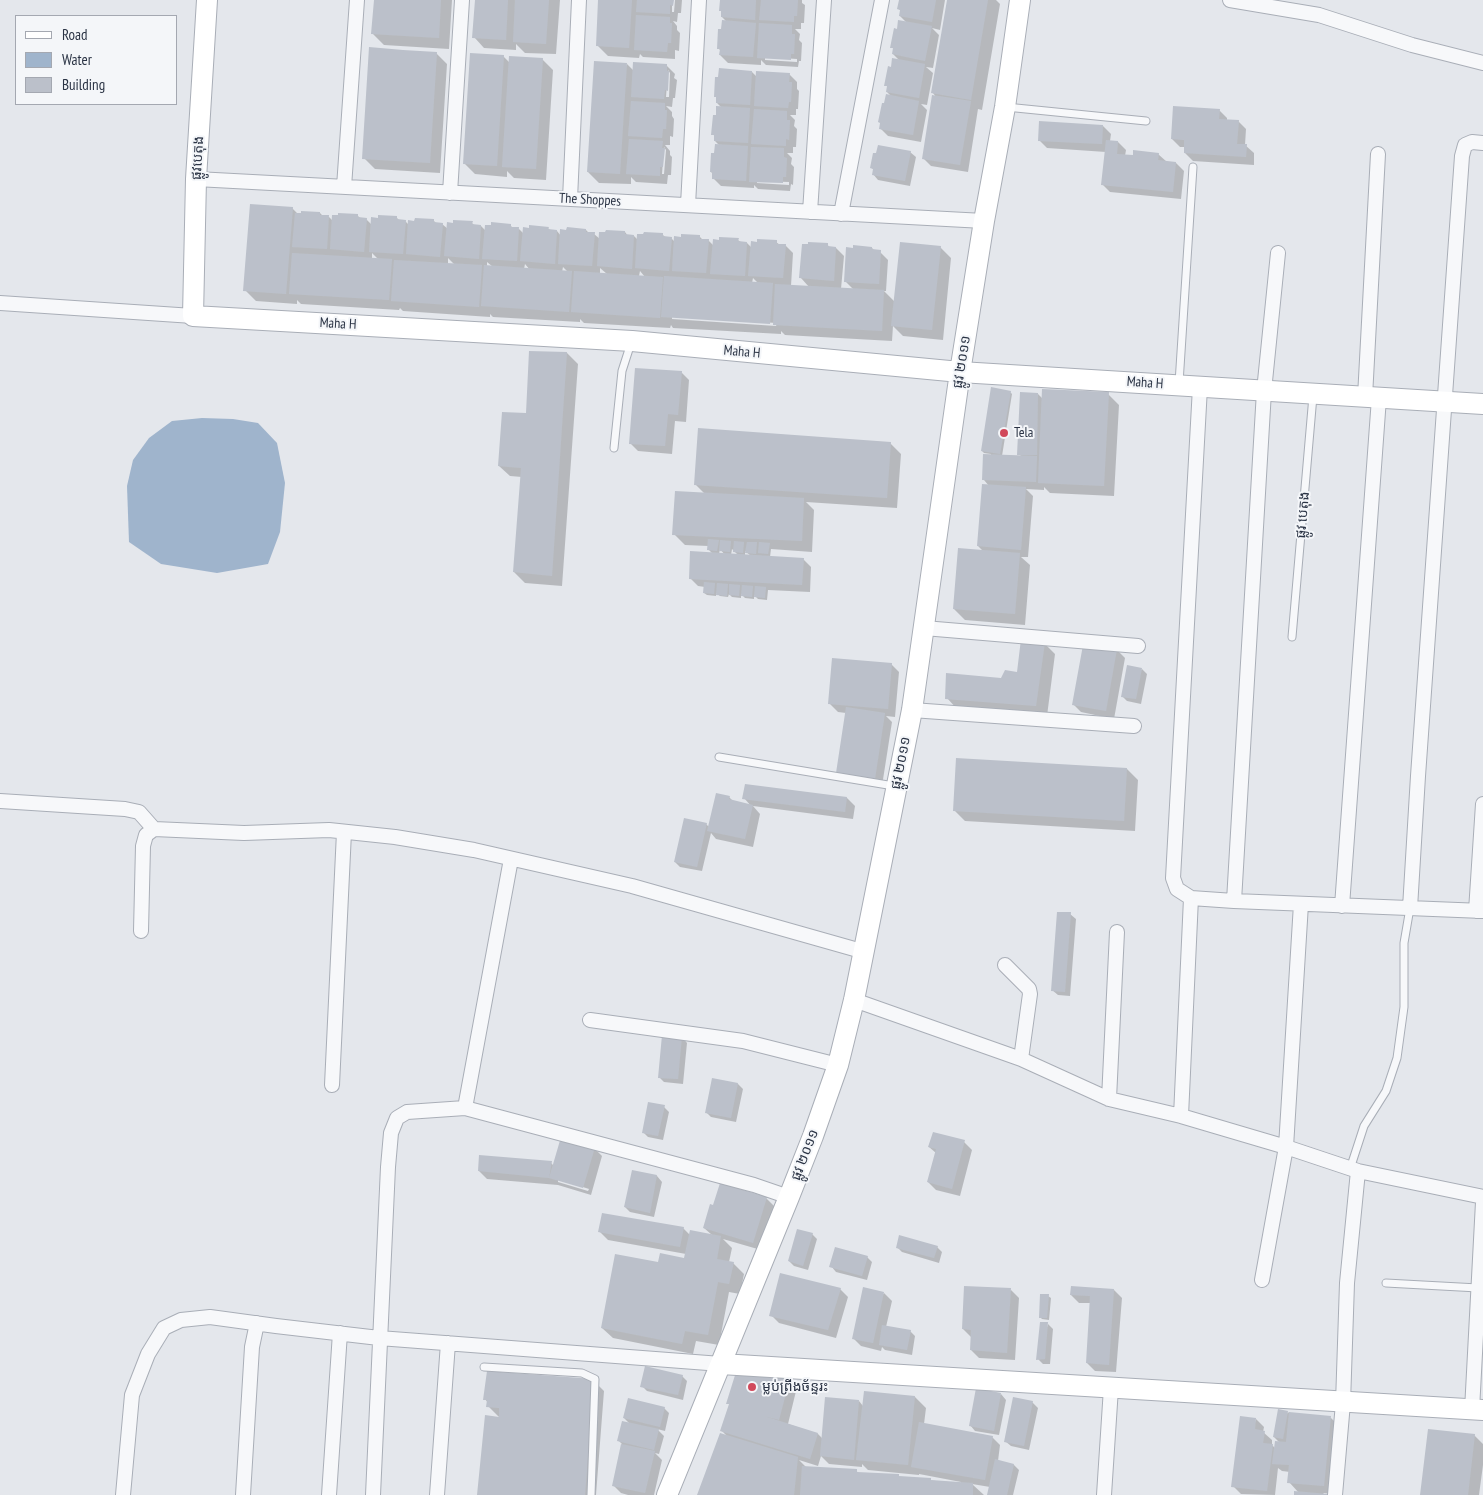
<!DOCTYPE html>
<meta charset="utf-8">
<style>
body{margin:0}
#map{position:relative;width:1483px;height:1495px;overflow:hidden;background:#e4e7ec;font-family:"PT Sans Narrow",sans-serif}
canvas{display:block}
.legend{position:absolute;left:15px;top:15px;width:162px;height:90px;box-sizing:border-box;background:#f4f6f9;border:1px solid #a4a8b1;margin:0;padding:6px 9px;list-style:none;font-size:15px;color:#2b3445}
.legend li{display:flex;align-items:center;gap:10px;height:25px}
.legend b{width:25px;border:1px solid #a4a8b1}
</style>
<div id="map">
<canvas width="1483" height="1495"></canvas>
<ul class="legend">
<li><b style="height:6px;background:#fff"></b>Road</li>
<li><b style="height:14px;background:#9fb4cc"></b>Water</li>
<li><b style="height:14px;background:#bbc0ca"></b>Building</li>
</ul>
</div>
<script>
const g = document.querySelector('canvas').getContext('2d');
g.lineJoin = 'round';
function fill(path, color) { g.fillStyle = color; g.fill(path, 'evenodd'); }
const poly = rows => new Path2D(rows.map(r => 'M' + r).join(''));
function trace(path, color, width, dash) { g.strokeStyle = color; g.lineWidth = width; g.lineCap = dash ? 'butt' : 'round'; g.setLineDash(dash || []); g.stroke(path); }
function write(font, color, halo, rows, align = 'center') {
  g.font = font + ' "PT Sans Narrow","Noto Sans Khmer",sans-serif'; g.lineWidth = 4; g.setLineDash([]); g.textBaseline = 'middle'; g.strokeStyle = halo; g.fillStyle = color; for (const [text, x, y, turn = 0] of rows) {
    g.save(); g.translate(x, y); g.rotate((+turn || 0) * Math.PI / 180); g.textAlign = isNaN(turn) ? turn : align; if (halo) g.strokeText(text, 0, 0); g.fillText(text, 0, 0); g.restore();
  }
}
const water = poly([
 [202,418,233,419,258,423,277,443,285,483,280,532,268,564,217,573,161,564,129,542,127,486,133,460,149,438,172,421]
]);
const shadow = poly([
 [375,0,452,0,449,49,384,45,373,34],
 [476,0,560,0,556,54,525,53,516,44,516,50,484,48,474,37],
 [600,0,672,0,672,12,674,12,675,0,682,0,681,13,678,13,677,22,673,21,677,26,677,30,680,33,679,51,675,50,675,59,643,57,640,54,639,58,608,56,597,45],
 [721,0,802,0,802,3,805,5,804,23,801,23,801,29,795,29,800,34,799,40,802,43,801,61,799,61,798,67,766,65,761,60,761,65,728,63,720,55,721,51,718,48,722,31,727,22,722,17,722,12,720,10],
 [765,57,797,59,797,62,765,60],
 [900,0,945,0,940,30,932,28,939,35,933,68,926,67,933,73,927,105,921,104,927,110,921,142,888,136,880,128,892,97,887,92,888,88,886,85,892,68,900,61,893,54,894,49,891,47,898,30,907,23,900,16,901,11,899,9],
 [948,0,996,0,1000,4,982,110,978,109,968,172,931,166,923,158,936,97,933,93],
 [436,53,447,64,440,173,375,169,364,158],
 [503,56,510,63,542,59,553,70,546,180,514,178,507,171,507,177,475,174,465,164],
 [627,64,634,71,667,66,675,74,674,78,677,80,675,98,673,98,672,107,666,106,672,112,672,116,674,119,673,137,670,136,670,145,665,145,670,151,670,155,672,157,671,175,668,175,667,184,636,182,631,177,631,184,599,183,588,172],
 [668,70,670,73,669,97,666,97],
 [664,147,666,150,664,174,662,174],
 [752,72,757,77,789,74,797,82,797,89,799,91,798,109,796,109,796,115,790,115,795,120,794,126,797,129,796,147,793,147,793,153,787,153,792,158,791,164,794,167,793,185,791,184,790,191,758,189,754,185,754,188,721,186,713,178,713,174,711,172,715,154,720,146,715,141,715,137,713,134,717,116,722,108,717,103,718,99,715,96],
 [757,181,789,182,789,185,757,183],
 [1219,110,1227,118,1227,121,1238,121,1246,129,1245,145,1254,153,1254,165,1193,161,1185,153,1185,147,1180,147,1172,139],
 [1103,126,1111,134,1110,141,1118,142,1126,150,1125,156,1158,154,1167,162,1176,163,1184,171,1181,199,1110,192,1102,184,1106,152,1047,148,1039,140],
 [910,152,916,157,910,186,878,180,873,174,874,170,872,168],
 [292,208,298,214,320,213,323,216,329,217,333,221,357,215,361,219,366,219,372,225,397,218,400,221,405,221,409,225,434,221,437,224,442,224,448,229,472,223,475,226,481,226,486,231,510,225,513,228,519,229,523,233,548,228,551,231,557,231,561,236,586,230,589,233,594,234,600,239,625,232,628,236,634,236,638,240,662,234,666,238,671,238,675,242,700,237,703,240,708,240,714,246,738,240,742,243,747,243,752,248,776,242,780,245,785,245,793,253,791,286,809,287,801,278,827,244,830,248,836,248,844,256,841,289,853,289,845,281,872,248,875,251,880,252,888,260,886,291,884,291,895,302,940,247,951,258,943,340,903,336,893,326,892,341,785,335,781,331,781,334,673,328,671,325,670,328,584,323,580,319,580,322,493,317,490,314,490,317,403,311,400,308,399,310,301,304,297,300,297,304,256,301,245,290],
 [372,253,379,260,372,259],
 [448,258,455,265,448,264],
 [487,262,493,267,487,267],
 [525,264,530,270,524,269],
 [563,267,568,272,562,272],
 [600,268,607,274,600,274],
 [640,271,645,277,639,276],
 [753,278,758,283,752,283],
 [672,317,777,323,776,326,672,319],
 [530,352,567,353,578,364,562,586,525,583,514,572,522,477,510,476,499,466,527,415],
 [681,372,689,380,686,422,675,421,672,454,638,451,630,443],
 [1010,392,1012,394,1002,456,1022,457,1019,454,1038,394,1043,399,1108,394,1119,405,1114,496,1050,493,1044,487,1044,490,1026,489,1033,496,1028,557,1021,557,1030,565,1025,625,965,620,954,609,983,551,978,546,989,486,984,480,991,454,984,453,982,451],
 [890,443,901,454,897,508,806,502,814,510,812,552,771,549,770,557,803,559,811,567,810,592,768,590,767,600,758,599,754,595,754,599,745,598,741,594,741,598,732,597,729,594,728,597,720,596,716,593,716,596,707,595,704,593,705,587,698,586,690,578,713,554,708,549,708,546,685,545,674,534,705,494,695,484],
 [720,549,725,555,719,554],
 [732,549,738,555,731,555],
 [745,551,751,556,745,556],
 [1044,643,1055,654,1047,716,957,709,947,698,1018,673],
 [1117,650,1125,658,1114,719,1081,712,1073,704],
 [891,664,899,672,895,717,886,716,892,722,882,786,837,773,846,713,838,712,830,704],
 [1142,669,1147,674,1141,704,1127,701,1122,696],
 [958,760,1127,769,1138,780,1135,831,965,821,955,811],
 [729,797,734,802,751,806,744,798,847,798,855,806,853,819,753,806,760,814,753,847,716,839,711,833,702,871,680,867,675,862,706,824,709,827],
 [1070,914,1076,919,1070,996,1058,995,1052,990],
 [682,1037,687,1043,683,1084,664,1082,659,1077],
 [713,1079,738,1084,743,1089,736,1122,711,1117,706,1112],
 [664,1107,669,1112,663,1140,648,1137,643,1132],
 [964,1142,972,1150,960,1196,936,1190,928,1182,936,1153,929,1147],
 [594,1148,602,1156,591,1195,558,1185,487,1179,479,1171,551,1163,554,1166],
 [558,1179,589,1189,588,1191,558,1182],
 [633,1171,657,1176,662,1182,654,1217,630,1212,625,1207],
 [766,1198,774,1206,761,1250,723,1239,732,1248,729,1262,733,1263,744,1274,740,1294,729,1292,719,1345,696,1341,693,1354,613,1338,602,1328,659,1263,685,1260,686,1254,608,1240,600,1232,683,1228,690,1235,712,1235,704,1228],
 [812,1234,817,1239,808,1270,794,1266,789,1261],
 [897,1247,937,1247,942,1252,939,1263,902,1252],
 [867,1257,872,1262,867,1280,836,1272,831,1266],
 [840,1289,848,1297,836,1338,779,1323,771,1315],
 [1011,1290,1019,1298,1015,1360,979,1358,971,1350,971,1337,963,1329],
 [1114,1290,1122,1298,1116,1372,1095,1371,1087,1363,1091,1303,1079,1303,1071,1295],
 [884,1293,892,1301,886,1327,910,1331,915,1336,912,1355,885,1350,882,1347,881,1351,861,1346,853,1338],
 [1048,1296,1051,1298,1049,1320,1042,1319,1040,1317],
 [1048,1324,1053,1329,1050,1364,1043,1364,1038,1359],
 [682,1376,687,1381,683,1400,647,1391,642,1386],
 [593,1380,604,1391,596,1495,478,1495,500,1418,488,1406,488,1403,485,1399],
 [789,1380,797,1387,788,1424,818,1434,823,1439,859,1401,863,1406,915,1397,926,1408,924,1424,992,1437,1000,1445,998,1461,1014,1465,1019,1470,1013,1495,988,1495,990,1487,972,1484,984,1495,698,1495,727,1436,722,1431,730,1405,728,1403],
 [821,1456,829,1464,862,1467,862,1464,868,1470,919,1475,919,1474,961,1482,961,1483,901,1478,897,1474,897,1475,859,1473,856,1471,806,1467,799,1460,818,1466],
 [1001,1394,1006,1400,999,1435,975,1431,970,1425],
 [1032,1402,1038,1408,1029,1450,1011,1446,1005,1441],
 [664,1408,669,1413,665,1431,657,1429,664,1436,659,1454,655,1453,662,1460,654,1495,628,1495,621,1493,613,1485,622,1444,619,1441,630,1424,624,1418],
 [1288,1412,1289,1413,1331,1418,1339,1426,1332,1494,1323,1493,1325,1495,1295,1495,1299,1493,1289,1482,1290,1472,1282,1471,1278,1468,1275,1495,1241,1494,1233,1486,1256,1419,1264,1427,1263,1432,1272,1440,1272,1445,1275,1448,1280,1443,1274,1437],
 [1474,1435,1483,1444,1483,1465,1479,1495,1421,1495]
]);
const building = poly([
 [374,0,441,0,439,38,371,34],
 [475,0,508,0,506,40,472,38],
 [515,0,549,0,546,44,513,42],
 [598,0,632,0,629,48,596,46],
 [637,0,674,0,673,6,670,5,670,14,636,12],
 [720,0,756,0,755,20,721,17,721,11,719,11],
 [761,0,798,0,797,16,794,16,794,22,759,20],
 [899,0,936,0,932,22,899,16,900,10,897,9],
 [947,0,988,0,971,100,931,93],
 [636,15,670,17,670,23,672,23,671,43,668,43,667,52,634,50],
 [722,20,756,23,753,57,719,55,720,49,717,49,718,29,721,29],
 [898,20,932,26,925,61,892,54,893,48,890,48,894,28,897,29],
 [759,23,792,25,792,34,795,34,794,54,791,54,791,60,757,58],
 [369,47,403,50,398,117,403,50,437,52,430,163,362,159],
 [470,53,504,55,497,166,463,164],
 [509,56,543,58,536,169,502,167],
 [892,58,925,64,919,98,886,92,887,86,884,86,888,66,891,67],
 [594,61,627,63,620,174,587,172],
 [633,62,667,64,667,71,669,71,668,91,665,90,664,99,631,97],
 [719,68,752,71,750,105,716,103,716,97,714,97,715,77,718,77],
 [756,71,790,73,789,82,792,82,791,102,789,102,788,108,754,106],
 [886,94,919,101,913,135,879,129,880,123,878,122,882,103,884,103],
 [932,95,971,101,960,165,922,159],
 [631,101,665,103,665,110,667,110,666,129,663,129,662,138,628,136],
 [716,106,750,108,748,143,714,141,714,135,711,135,713,115,716,115],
 [1173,106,1220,109,1219,119,1239,120,1237,144,1247,144,1246,157,1184,153,1184,140,1171,139],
 [754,109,787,111,787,120,790,120,789,140,786,139,786,146,751,144],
 [1039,121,1103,125,1102,144,1038,141],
 [629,139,663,141,662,148,665,148,663,167,660,167,660,176,626,174],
 [1106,140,1118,141,1117,154,1133,155,1133,150,1159,153,1158,160,1176,162,1173,192,1101,185],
 [715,144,748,146,746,181,712,179,712,172,710,172,711,153,714,153],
 [878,145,911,151,905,181,872,175,873,169,870,168,873,153,876,153],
 [751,147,784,148,784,157,787,158,786,177,783,177,783,183,749,182],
 [250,204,293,207,286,294,243,291],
 [301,211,320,212,320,215,329,215,327,249,292,247,295,213,301,213],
 [338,213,358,214,358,217,367,218,364,252,330,249,332,215,338,215],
 [378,215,397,216,397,219,406,220,403,254,369,252,371,217,378,218],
 [415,218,434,219,434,222,443,223,440,257,406,254,408,220,414,221],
 [453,220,473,221,472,224,481,225,479,259,444,256,447,222,453,223],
 [491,222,511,224,511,227,519,227,517,261,482,259,485,225,491,225],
 [529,225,549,227,548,229,557,230,555,264,520,261,523,227,529,228],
 [567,227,586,229,586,232,595,232,592,266,558,264,560,229,566,230],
 [606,230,625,231,625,234,634,235,632,269,597,266,599,232,605,232],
 [644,232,663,233,663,236,672,237,669,271,635,268,637,234,643,234],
 [681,234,700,235,700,239,709,239,706,273,672,271,674,236,681,237],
 [719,237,739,238,738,241,747,242,745,276,710,274,713,239,719,240],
 [757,239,777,240,777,244,786,244,783,278,748,276,751,241,757,242],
 [808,242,828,243,828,246,836,247,834,281,799,278,802,244,808,244],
 [900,242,941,246,932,330,891,326],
 [853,245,872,247,872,249,881,250,879,284,844,282,846,247,853,248],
 [292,253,392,259,389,300,289,294],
 [394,260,482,265,479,307,391,301],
 [484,265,572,271,569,312,481,306],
 [574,271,663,277,660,318,571,312],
 [664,276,773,283,770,324,661,317],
 [775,284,884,290,882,331,773,325],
 [529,351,567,352,552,576,513,572,521,468,498,466,502,412,526,413],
 [635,368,682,371,678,415,668,414,665,446,629,444],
 [991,387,1011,391,1000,454,981,451],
 [1042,389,1109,392,1104,486,1038,483],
 [1020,392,1038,393,1037,455,1017,455],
 [698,428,891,442,887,498,694,485],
 [983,454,1037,456,1036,482,982,480],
 [982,484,1026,487,1021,550,977,546],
 [675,491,804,498,802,541,672,535],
 [708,539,719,540,717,551,707,550],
 [720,540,731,541,730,552,719,551],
 [734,541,744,542,743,553,733,552],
 [747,542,757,542,756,554,745,553],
 [759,542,770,543,768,554,758,553],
 [958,548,1020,553,1015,614,953,609],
 [690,551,804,558,802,585,689,579],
 [704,582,715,583,714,594,703,593],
 [717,583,728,584,727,596,716,595],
 [729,584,740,585,739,596,729,595],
 [742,585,753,586,752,597,741,596],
 [755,586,766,587,765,598,754,597],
 [1021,639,1045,642,1036,706,945,699,946,673,1001,678,1005,670,1017,672],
 [1083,645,1117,649,1106,711,1072,705],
 [832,658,892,663,888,709,828,704],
 [1127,665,1142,668,1136,699,1121,697],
 [846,707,885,713,875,779,836,773],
 [956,758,1127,768,1124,821,953,811],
 [745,784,847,797,845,812,742,799],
 [716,793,730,796,729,799,753,805,745,839,707,831],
 [684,818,707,823,697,867,674,862],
 [1057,912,1071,912,1065,992,1051,991],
 [662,1035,682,1036,678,1079,658,1078],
 [712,1078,738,1083,731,1118,705,1113],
 [648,1102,665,1105,658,1136,642,1133],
 [933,1132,965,1140,952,1189,927,1182,936,1149,928,1147],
 [561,1137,595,1147,583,1188,549,1178],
 [479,1155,552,1161,549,1178,478,1171],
 [632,1170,657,1175,650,1213,624,1207],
 [720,1183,767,1197,753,1243,703,1228,710,1204,713,1205],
 [602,1213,684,1227,680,1247,598,1232],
 [797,1229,813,1233,803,1266,788,1261],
 [690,1230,721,1236,717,1259,734,1262,729,1284,718,1282,708,1335,685,1331,682,1344,601,1328,615,1254,658,1262,660,1253,684,1258],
 [899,1235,938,1246,934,1258,896,1248],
 [835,1247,868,1256,862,1276,829,1267],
 [780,1273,841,1288,828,1330,769,1316],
 [964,1286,1011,1288,1007,1353,970,1350,971,1330,962,1329],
 [1071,1286,1114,1289,1109,1365,1086,1363,1090,1296,1070,1295],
 [863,1287,884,1292,873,1343,852,1339],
 [1040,1294,1049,1294,1047,1318,1039,1318],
 [1040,1322,1048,1322,1045,1359,1036,1360],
 [882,1325,911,1330,907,1350,879,1345],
 [645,1366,683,1375,678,1395,640,1387],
 [487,1371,594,1379,585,1495,477,1495,485,1415,499,1417,499,1408,486,1407,487,1400,483,1400],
 [736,1372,790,1378,779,1420,764,1416,818,1433,810,1459,720,1431,729,1404,726,1404],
 [976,1388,1001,1393,994,1431,969,1426],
 [864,1391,915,1396,908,1465,856,1460],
 [825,1397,859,1400,854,1460,820,1456],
 [1013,1397,1033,1401,1024,1446,1004,1442],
 [628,1398,665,1407,660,1427,623,1418],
 [1278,1409,1288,1411,1283,1439,1273,1437],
 [1289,1412,1331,1416,1324,1486,1287,1483,1289,1465,1272,1464,1275,1441,1286,1442],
 [1240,1416,1256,1418,1255,1429,1265,1431,1263,1443,1273,1444,1267,1491,1231,1487],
 [622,1421,659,1429,654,1450,617,1441],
 [919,1422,993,1436,985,1480,911,1467],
 [1428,1429,1475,1434,1468,1495,1420,1495],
 [720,1433,798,1457,794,1495,697,1495],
 [621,1444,655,1451,645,1493,612,1486],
 [995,1459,1014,1464,1007,1495,987,1495],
 [802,1466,857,1469,857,1472,899,1474,899,1476,931,1478,931,1480,973,1483,973,1495,800,1495],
 [1294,1491,1327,1494,1327,1495,1294,1495]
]);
const lane = poly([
 [1006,107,1146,121],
 [1179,383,1193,167],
 [614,448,622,371,631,343],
 [1292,637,1313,396],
 [719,757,894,786],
 [1350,1169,1364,1126,1386,1091,1397,1058,1404,1007,1404,943,1410,908],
 [1386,1283,1478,1288],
 [484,1367,582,1373,595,1379,591,1495]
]);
const street = poly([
 [1230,0,1319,15,1412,45,1483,63],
 [196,179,984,221],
 [344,187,357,0],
 [450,193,462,0],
 [570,199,579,0],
 [688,205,699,0],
 [810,212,824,0],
 [841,214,882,0],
 [0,303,193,316],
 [1200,387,1173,878,1177,889,1191,898,1234,901,1483,911],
 [1365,397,1378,154],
 [924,628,1138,646],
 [912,710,1134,726],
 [0,801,125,809,139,812,154,829],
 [1234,901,1264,391,1278,253],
 [1342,906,1379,398],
 [1410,908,1418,776,1462,156,1465,145,1472,142,1483,143],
 [1476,911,1483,804],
 [141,931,143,846,146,835,154,829,244,833,329,830,395,837,474,850,632,886,865,952],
 [1005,965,1029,989,1030,994,1021,1059],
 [854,1000,1021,1059,1109,1099,1181,1116,1286,1147,1358,1171,1483,1197],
 [590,1020,743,1041,838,1065],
 [332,1085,344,832],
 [1109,1099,1117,932],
 [465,1108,511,859],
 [1181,1116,1191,898],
 [1262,1280,1286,1147,1301,904],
 [1472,1410,1483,1202],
 [123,1495,132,1395,148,1354,164,1328,181,1320,210,1317,276,1326,379,1338,721,1364],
 [243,1495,252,1347,257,1323],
 [329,1495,340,1333],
 [373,1495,388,1167,391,1133,397,1118,407,1112,465,1108,754,1185,789,1197],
 [437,1495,448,1343],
 [1104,1495,1111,1388],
 [1335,1495,1343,1403,1347,1283,1358,1171]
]);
const secondary = poly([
 [207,0,196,179,193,316,632,341,960,372,1483,404],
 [721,1364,1483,1410],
 [667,1495,789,1197,813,1136,838,1065,854,1000,912,710,960,372,984,221,1005,107,1020,0]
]);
const markers = [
 [1004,433,5,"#d1495b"],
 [752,1387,5,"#d1495b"]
];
const streetNames = [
 ["ផ្លូវបេតុង",198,158,-87],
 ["The Shoppes",590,200,3],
 ["Maha H",338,324,3],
 ["Maha H",742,352,5],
 ["ផ្លូវ ២០១១",962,362,-81],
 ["Maha H",1145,383,4],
 ["ផ្លូវ បេតុង",1303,515,-85],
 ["ផ្លូវ ២០១១",901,763,-79],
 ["ផ្លូវ ២០១១",805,1155,-69]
];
const poiNames = [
 ["Tela",1014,433],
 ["ម្លប់ព្រីងច័ន្ទរះ",762,1387]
];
fill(water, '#9fb4cc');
fill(shadow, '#0003');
fill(building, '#bbc0ca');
trace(lane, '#a9aeb7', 9);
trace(street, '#a9aeb7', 16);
trace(secondary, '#a9aeb7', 22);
trace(lane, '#f7f8fa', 7);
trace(street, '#f7f8fa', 14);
trace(secondary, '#fff', 20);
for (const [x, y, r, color] of markers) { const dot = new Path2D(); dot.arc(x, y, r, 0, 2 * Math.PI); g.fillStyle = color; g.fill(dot); trace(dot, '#f4f6f9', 2); }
write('14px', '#2b3445', '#f4f6f9', streetNames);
write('14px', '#2b3445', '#f4f6f9', poiNames, 'left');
</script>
